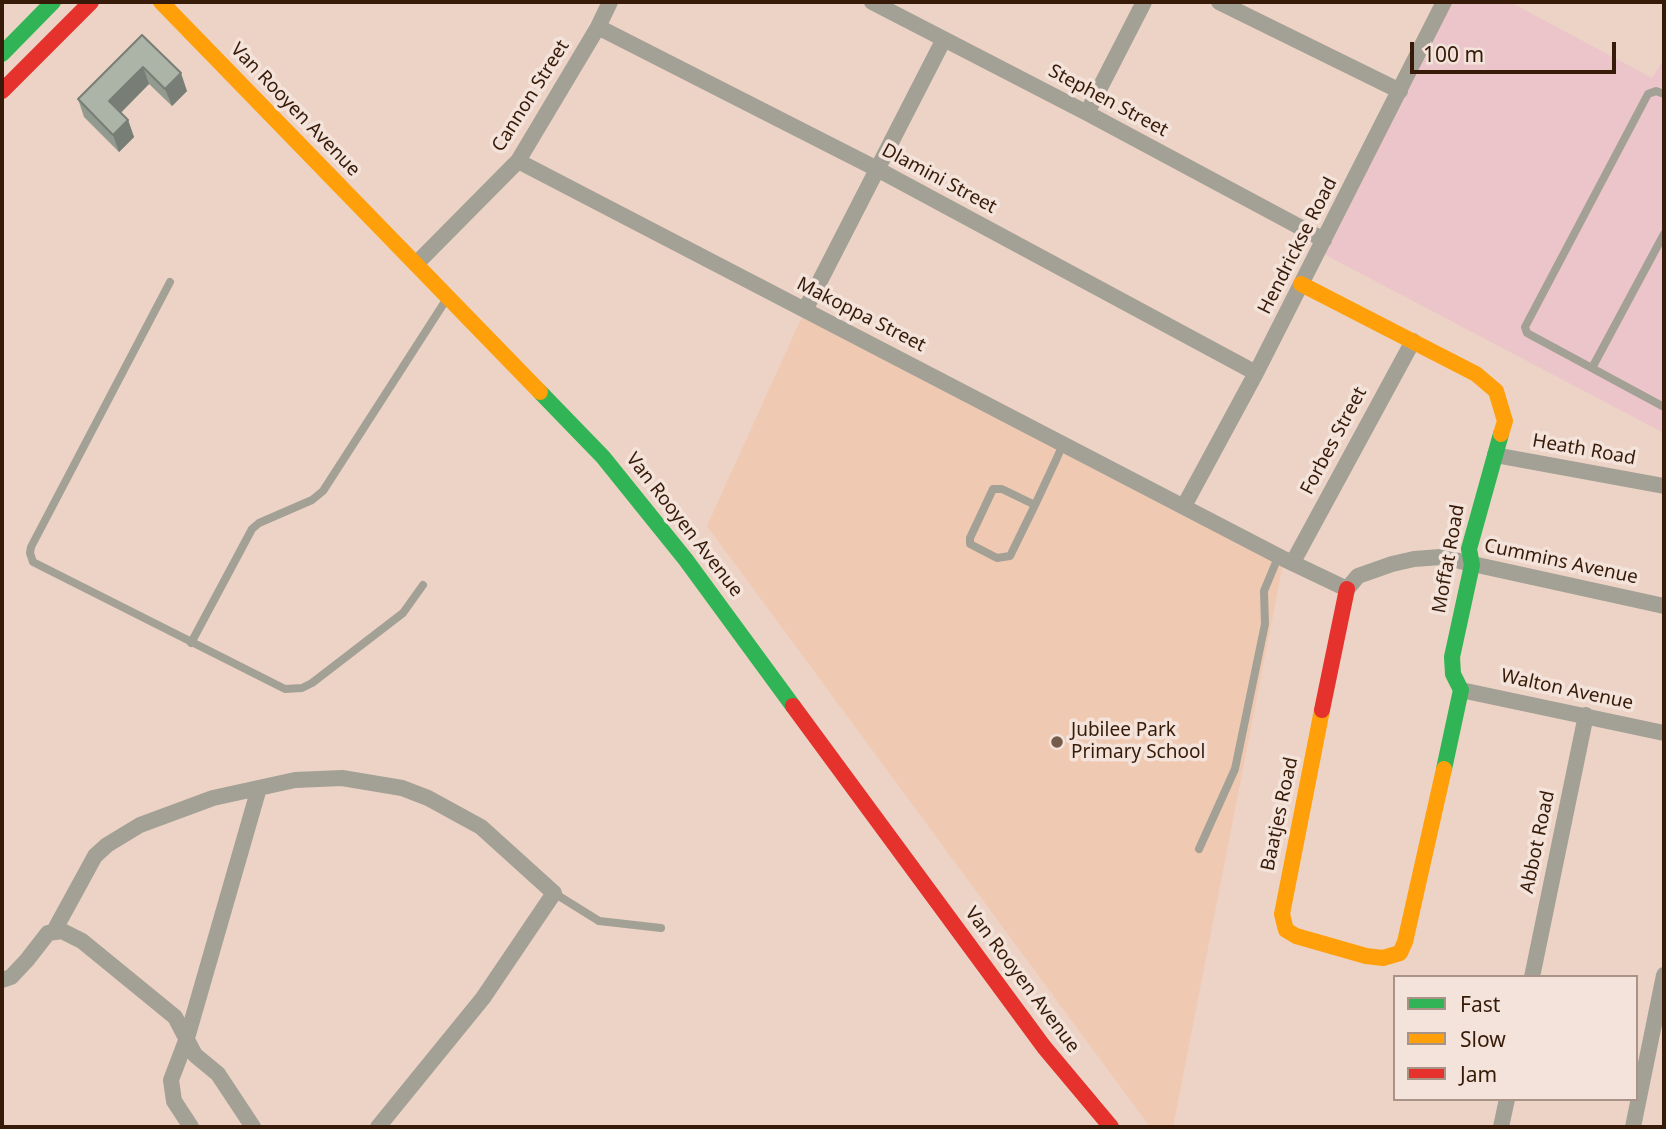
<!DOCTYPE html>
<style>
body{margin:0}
#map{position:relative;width:1666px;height:1129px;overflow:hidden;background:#ecd3c5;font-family:"Noto Sans",sans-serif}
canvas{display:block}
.frame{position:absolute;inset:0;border:4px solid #371b08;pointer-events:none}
.legend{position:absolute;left:1393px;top:975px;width:245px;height:126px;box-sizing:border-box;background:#f3e3da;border:2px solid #a89386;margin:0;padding:9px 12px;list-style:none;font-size:21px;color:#371b08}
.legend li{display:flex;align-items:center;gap:14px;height:35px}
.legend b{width:35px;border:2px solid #a89386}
.scale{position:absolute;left:1410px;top:42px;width:206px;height:32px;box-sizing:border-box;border:4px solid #371b08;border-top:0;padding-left:9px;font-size:21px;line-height:24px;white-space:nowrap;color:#371b08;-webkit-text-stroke:5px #f3e3da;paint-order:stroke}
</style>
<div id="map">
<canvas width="1666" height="1129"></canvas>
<div class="frame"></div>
<ul class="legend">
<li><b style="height:9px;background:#30b455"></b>Fast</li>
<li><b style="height:9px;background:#ff9f0a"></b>Slow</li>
<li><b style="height:9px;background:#e5322d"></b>Jam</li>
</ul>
<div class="scale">100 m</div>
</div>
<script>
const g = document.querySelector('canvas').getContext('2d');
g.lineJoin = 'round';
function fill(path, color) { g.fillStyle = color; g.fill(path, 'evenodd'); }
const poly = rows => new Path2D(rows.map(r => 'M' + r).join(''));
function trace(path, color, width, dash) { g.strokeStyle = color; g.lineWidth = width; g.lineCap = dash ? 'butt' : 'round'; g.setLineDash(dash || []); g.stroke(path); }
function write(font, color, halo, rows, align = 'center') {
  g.font = font + ' "Noto Sans",sans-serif'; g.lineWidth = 7; g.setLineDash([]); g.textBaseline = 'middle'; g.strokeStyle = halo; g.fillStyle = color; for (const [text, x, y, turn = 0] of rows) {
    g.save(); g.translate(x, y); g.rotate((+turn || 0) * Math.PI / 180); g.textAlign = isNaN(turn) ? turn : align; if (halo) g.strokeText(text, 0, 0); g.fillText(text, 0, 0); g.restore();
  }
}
const built = poly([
 [805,310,1284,559,1173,1127,1150,1127,707,526]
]);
const green = poly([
 [1444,2,1510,2,1652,78,1664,59,1664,433,1318,251]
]);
const lane = poly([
 [1664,94,1656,91,1648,94,1525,327,1527,333,1664,407],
 [170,282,31,547,30,553,33,562,285,689,302,688,312,683,403,613,423,585],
 [1592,368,1664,234],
 [1035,505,1002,489,993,489,970,538,970,544,997,558,1010,556,1012,552,1035,505,1056,460,1063,444],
 [191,643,252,529,259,523,312,500,323,491,446,300],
 [1199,849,1235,769,1265,624,1264,591,1279,555],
 [554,893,599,921,661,928]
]);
const street = poly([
 [872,2,1087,113,1324,240],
 [1219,2,1400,91],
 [598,27,877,169,1256,373],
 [1087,113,1144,2],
 [518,161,1284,559,1347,589,1358,576,1392,564,1414,559,1441,557,1664,606],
 [416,264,518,161,598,27,610,2],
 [805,310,944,39],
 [1495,455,1664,486],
 [1184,506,1256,373,1444,2],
 [1293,562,1413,341],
 [1461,690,1664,733],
 [54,931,95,856,107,845,140,825,213,798,295,780,342,778,402,788,428,798,481,827,554,893,483,998,378,1127],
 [1532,977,1586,715],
 [2,980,11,977,27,960,48,933,62,931,82,941,175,1017,195,1055,218,1074,253,1127],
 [191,1127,174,1101,171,1080,187,1038,259,788],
 [1501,1127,1507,1099],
 [1633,1127,1664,975]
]);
const fast = poly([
 [2,54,53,2],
 [540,392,603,457,686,560,793,706],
 [1444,769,1461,690,1453,674,1452,657,1472,565,1469,549,1501,434]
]);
const slow = poly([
 [161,2,540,392],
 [1301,284,1476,374,1496,391,1505,421,1501,434],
 [1322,710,1282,914,1286,930,1296,936,1366,956,1383,958,1400,953,1405,942,1444,769]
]);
const jam = poly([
 [2,91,91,2],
 [793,706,1044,1047,1111,1127],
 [1322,710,1347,589]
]);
const wall = poly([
 [142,35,187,91,172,106,149,84,121,113,128,120,134,137,119,152,84,117,78,99]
]);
const shadedWall = poly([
 [143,67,149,84,115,118,109,101],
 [181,73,187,91,172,106,165,89],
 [128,120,134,137,119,152,113,135]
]);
const building = poly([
 [142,35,181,73,165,89,143,67,109,101,128,120,113,135,78,99,142,35]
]);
const markers = [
 [1057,742,7,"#765b4a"]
];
const streetNames = [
 ["Cannon Street",531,96,-58],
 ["Stephen Street",1108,101,28],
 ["Van Rooyen Avenue",295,110,46],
 ["Dlamini Street",939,179,28],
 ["Hendrickse Road",1298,246,-63],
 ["Makoppa Street",861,315,27],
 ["Forbes Street",1334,441,-62],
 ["Heath Road",1584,450,10],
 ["Van Rooyen Avenue",684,525,52],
 ["Moffat Road",1449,559,-80],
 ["Cummins Avenue",1561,562,12],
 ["Walton Avenue",1567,690,12],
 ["Baatjes Road",1280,814,-78],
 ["Abbot Road",1538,842,-78],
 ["Van Rooyen Avenue",1022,980,53]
];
const poiNames = [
 ["Jubilee Park",1071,731],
 ["Primary School",1071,753]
];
fill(built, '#f0c9b3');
fill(green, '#ebc5ca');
trace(lane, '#a3a095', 8);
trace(street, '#a3a095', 16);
trace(fast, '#30b455', 16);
trace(slow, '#ff9f0a', 16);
trace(jam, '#e5322d', 16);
fill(wall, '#939b90');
fill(shadedWall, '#787e75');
fill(building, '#abb4a7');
trace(building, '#787e75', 2);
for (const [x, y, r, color] of markers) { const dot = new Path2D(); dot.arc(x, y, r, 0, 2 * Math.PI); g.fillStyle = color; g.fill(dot); trace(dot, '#f3e3da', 2.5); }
write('19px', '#371b08', '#f3e3da', streetNames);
write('19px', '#371b08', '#f3e3da', poiNames, 'left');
</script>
